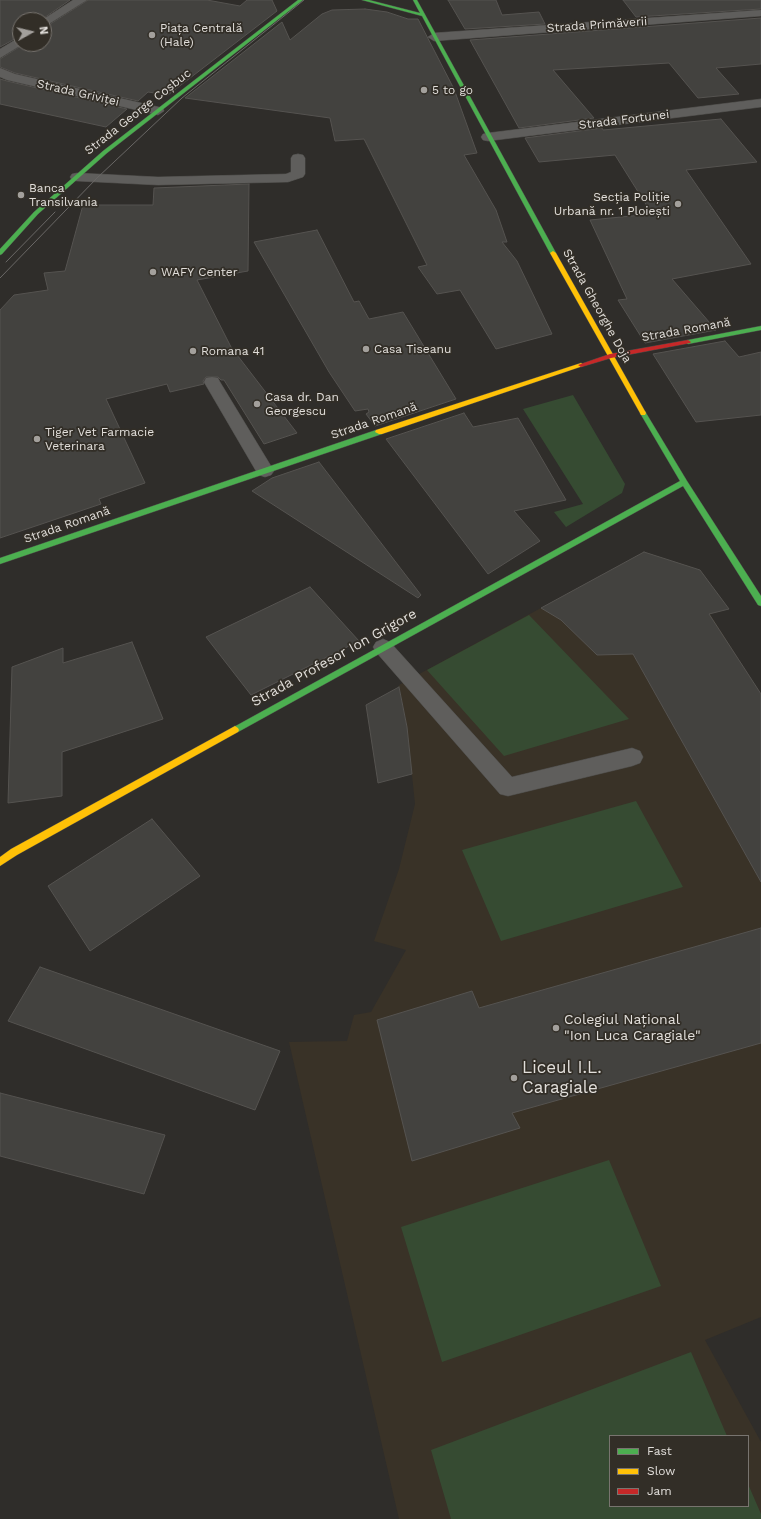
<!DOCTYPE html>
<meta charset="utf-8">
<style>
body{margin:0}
#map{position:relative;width:761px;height:1519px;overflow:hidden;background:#2f2d2a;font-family:"Work Sans",sans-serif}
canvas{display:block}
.legend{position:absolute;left:609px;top:1435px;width:140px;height:72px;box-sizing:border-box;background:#322e27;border:1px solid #78746f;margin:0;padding:5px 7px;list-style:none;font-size:12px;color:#e1deda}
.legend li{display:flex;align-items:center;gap:8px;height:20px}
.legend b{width:20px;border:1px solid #78746f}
.north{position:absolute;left:12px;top:12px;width:40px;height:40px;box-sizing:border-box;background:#322e27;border:1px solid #78746f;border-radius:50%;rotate:82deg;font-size:11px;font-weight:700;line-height:16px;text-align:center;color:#e1deda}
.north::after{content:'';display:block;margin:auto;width:14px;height:18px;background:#a3a09c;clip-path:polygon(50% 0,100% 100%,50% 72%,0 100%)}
</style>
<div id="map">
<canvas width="761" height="1519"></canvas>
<ul class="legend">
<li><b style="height:5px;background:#4caf50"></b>Fast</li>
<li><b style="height:5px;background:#ffc107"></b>Slow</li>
<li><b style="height:5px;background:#c62828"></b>Jam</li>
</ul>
<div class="north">N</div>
</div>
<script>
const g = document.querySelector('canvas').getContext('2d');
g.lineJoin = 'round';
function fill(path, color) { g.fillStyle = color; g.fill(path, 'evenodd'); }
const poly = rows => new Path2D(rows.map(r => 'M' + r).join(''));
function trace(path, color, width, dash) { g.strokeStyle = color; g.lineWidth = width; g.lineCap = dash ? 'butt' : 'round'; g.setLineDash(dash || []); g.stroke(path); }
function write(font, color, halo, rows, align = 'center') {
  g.font = font + ' "Work Sans",sans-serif'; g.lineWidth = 3.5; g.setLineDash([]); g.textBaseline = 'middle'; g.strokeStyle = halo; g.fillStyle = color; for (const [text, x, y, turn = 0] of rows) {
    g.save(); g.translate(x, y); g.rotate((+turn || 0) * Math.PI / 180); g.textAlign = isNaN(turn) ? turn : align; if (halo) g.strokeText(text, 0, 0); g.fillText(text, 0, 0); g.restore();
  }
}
const built = poly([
 [644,552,700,570,729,609,710,614,761,694,761,1317,705,1340,761,1442,761,1519,399,1519,289,1042,347,1041,354,1015,371,1012,406,950,374,941,399,869,415,804,407,727,399,685],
 [610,1436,748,1436,748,1506,610,1506]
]);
const green = poly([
 [573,395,625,484,622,493,566,527,554,512,583,504,523,409],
 [529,615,629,719,504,756,427,670],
 [636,801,683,887,501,941,462,850],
 [609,1160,661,1286,442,1362,401,1227],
 [691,1352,727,1436,610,1436,610,1506,748,1506,748,1484,761,1514,761,1519,451,1519,431,1450]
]);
const building = poly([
 [0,0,70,0,41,20,20,20,20,36,0,47,0,0],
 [88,0,207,0,240,6,247,0,272,0,277,11,168,95,148,92,138,101,15,73,0,67,0,59,24,44,44,44,44,28,88,0],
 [448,0,496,0,502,15,539,12,545,24,465,29,448,0],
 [623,0,761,0,761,9,636,17,623,0],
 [365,9,387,12,408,19,418,19,454,89,477,153,464,155,496,210,507,242,502,242,517,261,552,334,496,349,460,290,437,294,418,267,427,265,364,139,335,141,330,118,185,98,282,22,290,40,322,14,332,10,365,9],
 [761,18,761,64,716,68,739,94,698,98,669,63,553,70,594,118,519,128,470,40,761,18],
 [0,79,7,81,127,109,106,127,0,104,0,79],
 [721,119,757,162,686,170,751,264,672,279,716,330,645,343,618,300,627,299,590,220,652,214,615,155,539,162,525,138,602,128,603,130,721,119],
 [249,184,248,271,197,280,231,347,297,433,264,444,224,380,221,380,218,377,206,377,203,381,204,384,170,392,167,384,106,399,145,483,99,499,101,504,0,538,0,310,14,295,48,290,44,273,65,271,83,205,153,205,154,188,249,184],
 [317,230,354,302,359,301,369,319,403,312,456,399,375,426,366,414,369,412,368,409,355,411,329,372,254,242,317,230],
 [725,341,739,357,761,352,761,415,696,422,653,354,725,341],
 [464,413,473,427,518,418,566,500,514,511,540,541,488,574,386,439,464,413],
 [319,462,421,595,418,598,252,491,272,478,319,462],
 [644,552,700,570,729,609,709,614,761,694,761,882,633,654,597,655,561,620,541,608,644,552],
 [310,587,359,641,251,695,206,637,310,587],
 [132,642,163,719,62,752,62,796,8,803,12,667,63,648,63,663,132,642],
 [399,687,407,727,412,774,378,783,366,705,399,687],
 [152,819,200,876,90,951,48,886,152,819],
 [761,928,761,1043,512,1113,520,1128,412,1161,377,1020,472,991,479,1008,761,928],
 [40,967,280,1051,255,1110,8,1021,40,967],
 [0,1093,165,1135,144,1194,0,1156,0,1093]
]);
const lane = poly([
 [73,0,87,0,44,27,44,20,42,20,73,0],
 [20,37,20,44,23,44,0,58,0,49,20,37],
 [298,154,303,155,305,158,305,174,303,177,288,182,158,185,77,181,72,180,70,177,72,174,77,173,158,177,286,174,291,172,291,158,293,155,298,154],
 [212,377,218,378,220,382,274,471,271,475,265,477,259,475,256,471,204,382,206,378,212,377],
 [383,639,390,642,512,777,632,748,640,751,643,757,640,763,632,766,508,796,500,794,376,652,373,647,376,642,383,639]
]);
const street = poly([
 [761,10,761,16,434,41,428,37,434,33,761,10],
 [0,68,15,74,163,108,164,111,158,115,7,80,0,77,0,68],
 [761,99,761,107,488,141,483,140,481,137,483,134,488,133,761,99]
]);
const fast = poly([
 [298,0,303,0,107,153,38,214,2,254,0,255,0,249,34,212,103,151,298,0],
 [362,0,369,0,420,13,413,0,417,0,556,253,555,254,550,253,422,16,362,0],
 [761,326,761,330,688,344,685,342,688,340,761,326],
 [641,411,645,411,646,413,687,481,761,596,761,606,758,605,683,486,238,732,232,732,231,730,232,728,680,481,640,413,641,411],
 [376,430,379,430,383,432,382,434,0,564,0,558,376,430]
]);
const slow = poly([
 [553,251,556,253,646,413,645,415,641,415,640,413,550,253,553,251],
 [581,363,584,365,583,366,382,434,379,434,375,432,376,430,581,363],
 [235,726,238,728,239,730,238,732,17,855,0,866,0,857,11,849,235,726]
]);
const jam = poly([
 [688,340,691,342,690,343,611,358,581,367,578,365,610,354,688,340]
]);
const tram = poly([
 [6,262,55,212],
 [0,278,97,178,182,98,304,0]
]);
const markers = [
 [152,35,4,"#a3a09c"],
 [424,90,4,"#a3a09c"],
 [21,195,4,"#a3a09c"],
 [678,204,4,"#a3a09c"],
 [153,272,4,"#a3a09c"],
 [366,349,4,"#a3a09c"],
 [193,351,4,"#a3a09c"],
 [257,404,4,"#a3a09c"],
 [37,439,4,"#a3a09c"],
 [556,1028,4,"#a3a09c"],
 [514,1078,4,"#a3a09c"]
];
const farStreetnames = [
 ["Strada Primăverii",597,25,-4],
 ["Strada Griviței",78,93,13],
 ["Strada George Coșbuc",138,112,-38],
 ["Strada Fortunei",624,120,-7],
 ["Strada Gheorghe Doja",597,306,61],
 ["Strada Romană",686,330,-10],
 ["Strada Romană",374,421,-19],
 ["Strada Romană",67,525,-19]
];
const farPoinames = [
 ["Piața Centrală",160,28],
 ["(Hale)",160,42],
 ["5 to go",432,90],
 ["Banca",29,188],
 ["Transilvania",29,202],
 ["Secția Poliție",670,197,"right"],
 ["Urbană nr. 1 Ploiești",670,211,"right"],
 ["WAFY Center",161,272],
 ["Casa Tiseanu",374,349],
 ["Romana 41",201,351],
 ["Casa dr. Dan",265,397],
 ["Georgescu",265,411],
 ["Tiger Vet Farmacie",45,432],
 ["Veterinara",45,446]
];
const streetNames = [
 ["Strada Profesor Ion Grigore",334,658,-29]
];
const poiNames = [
 ["Colegiul Național",564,1020],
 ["\"Ion Luca Caragiale\"",564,1036]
];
const nearPoinames = [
 ["Liceul I.L.",522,1068],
 ["Caragiale",522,1088]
];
fill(built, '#393227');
fill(green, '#364b32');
fill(building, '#43423f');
trace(building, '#555350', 1);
trace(lane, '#4b4a47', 1);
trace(street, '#4b4a47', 1);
trace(fast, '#4b4a47', 1);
trace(slow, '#4b4a47', 1);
trace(jam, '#4b4a47', 1);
fill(lane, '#5f5e5c');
fill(street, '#5f5e5c');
fill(fast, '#4caf50');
fill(slow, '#ffc107');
fill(jam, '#c62828');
trace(tram, '#6a6866', 1);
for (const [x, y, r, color] of markers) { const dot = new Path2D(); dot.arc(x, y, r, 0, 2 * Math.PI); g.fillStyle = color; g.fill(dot); trace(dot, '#322e27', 1.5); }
write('12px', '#e1deda', '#322e27', farStreetnames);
write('12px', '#e1deda', '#322e27', farPoinames, 'left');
write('14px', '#e1deda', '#322e27', streetNames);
write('14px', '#e1deda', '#322e27', poiNames, 'left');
write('17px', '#e1deda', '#322e27', nearPoinames, 'left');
</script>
